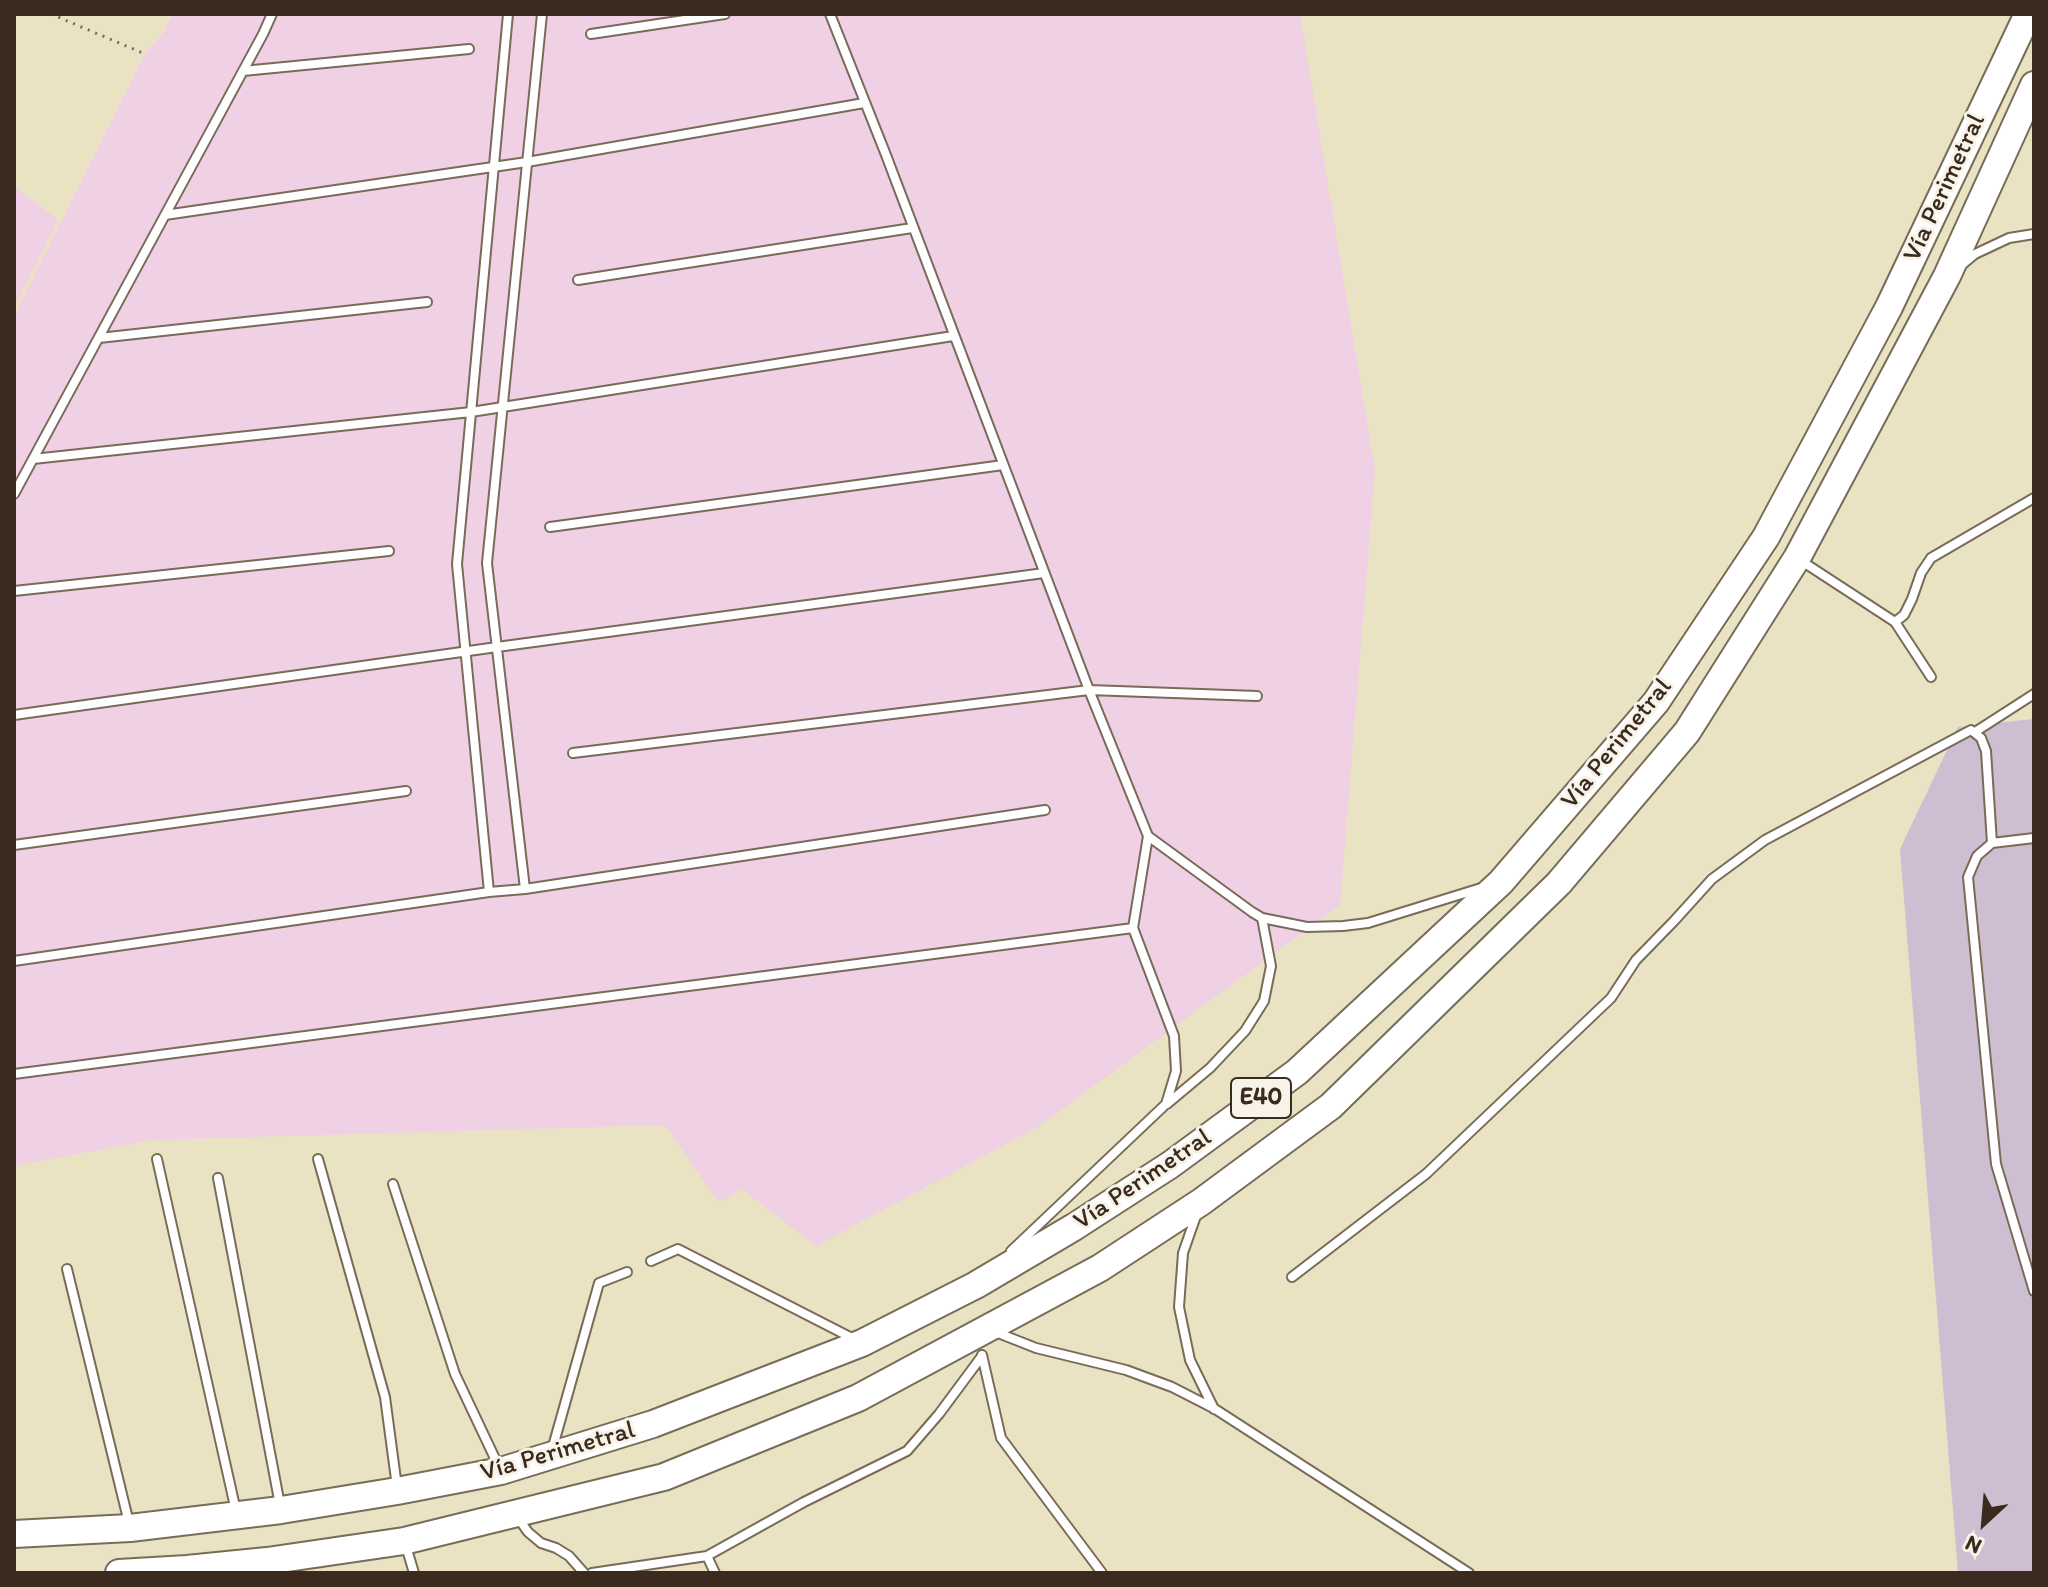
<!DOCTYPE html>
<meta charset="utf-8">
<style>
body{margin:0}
#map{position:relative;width:2048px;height:1587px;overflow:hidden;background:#e9e3c3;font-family:Itim,sans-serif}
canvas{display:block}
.frame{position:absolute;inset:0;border:16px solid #3b2a1e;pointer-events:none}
.north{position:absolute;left:1944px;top:1483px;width:80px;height:80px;-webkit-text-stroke:6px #f7f3e8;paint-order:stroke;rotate:206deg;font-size:22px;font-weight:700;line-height:32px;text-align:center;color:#3b2a1e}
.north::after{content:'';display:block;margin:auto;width:28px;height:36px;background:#3b2a1e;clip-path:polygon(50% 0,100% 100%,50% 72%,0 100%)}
</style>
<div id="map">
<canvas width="2048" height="1587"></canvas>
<div class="frame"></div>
<div class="north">N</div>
</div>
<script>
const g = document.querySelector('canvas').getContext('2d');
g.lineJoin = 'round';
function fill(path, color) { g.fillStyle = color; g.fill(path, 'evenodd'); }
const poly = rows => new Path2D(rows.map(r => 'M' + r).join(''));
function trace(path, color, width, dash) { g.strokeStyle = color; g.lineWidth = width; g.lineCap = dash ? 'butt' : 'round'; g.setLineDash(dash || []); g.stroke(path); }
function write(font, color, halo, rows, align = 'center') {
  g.font = font + ' Itim,sans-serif'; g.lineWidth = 6; g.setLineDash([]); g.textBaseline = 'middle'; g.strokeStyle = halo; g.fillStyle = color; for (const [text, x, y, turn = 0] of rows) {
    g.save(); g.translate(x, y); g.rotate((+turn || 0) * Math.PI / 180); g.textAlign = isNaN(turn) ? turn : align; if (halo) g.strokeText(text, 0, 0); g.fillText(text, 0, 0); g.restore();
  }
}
const built = poly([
 [173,14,1300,14,1375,470,1340,905,1038,1127,816,1246,742,1189,719,1203,665,1125,152,1140,14,1166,14,316,145,54,163,33],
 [14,186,58,220,14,307]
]);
const industrial = poly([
 [2034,719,2034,1573,1958,1573,1900,849,1958,727]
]);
const path = poly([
 [51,14,145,54]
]);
const service = poly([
 [830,14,886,155,1089,690,1148,836,1133,928,1174,1036,1176,1071,1166,1104,1011,1251],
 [591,34,725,14],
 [243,71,469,49],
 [165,215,527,162,864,103],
 [1963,264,1975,254,2009,238,2034,234],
 [578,280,912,228],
 [99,338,427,302],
 [33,459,471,412,953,336],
 [14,494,263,34,272,14],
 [550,527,1003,465],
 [1800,560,1895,622,1904,615,1912,599,1921,573,1931,558,2034,498],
 [14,591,389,551],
 [1895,622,1931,677],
 [14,715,497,647,1044,573],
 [1975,732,2034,694],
 [573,753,1089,690,1257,696],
 [1148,836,1252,912,1262,918,1307,927,1343,926,1368,923,1481,888],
 [2034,838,1992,843,1977,856,1968,877,1996,1164,2034,1291],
 [14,845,406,791],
 [525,889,487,563,542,14],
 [489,892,457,564,508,14],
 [14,961,489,892,525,889,1045,810],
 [14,1074,1133,928],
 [1167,1104,1210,1068,1245,1031,1264,1001,1271,966,1262,918],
 [157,1159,236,1511],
 [318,1159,385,1397,397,1487],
 [218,1178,280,1505],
 [393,1184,455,1374,499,1467],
 [1196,1216,1183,1253,1179,1307,1190,1360,1214,1409],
 [651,1261,678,1249,854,1339],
 [67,1269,129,1523],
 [1292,1277,1426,1174,1611,998,1636,960,1674,921,1712,879,1765,840,1971,730,1981,738,1986,751,1992,843],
 [993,1331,1036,1348,1126,1370,1172,1387,1215,1409,1469,1573],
 [982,1355,1001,1438,1102,1573],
 [552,1450,599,1283,627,1272],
 [518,1518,528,1532,541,1543,556,1548,569,1556,584,1573],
 [406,1546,414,1573],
 [592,1573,707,1556],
 [715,1573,707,1556,804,1502,907,1451,939,1414,982,1356]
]);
const trunk = poly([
 [14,1534,130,1528,281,1510,397,1491,501,1471,653,1424,862,1343,976,1285,1074,1227,1170,1165,1297,1072,1501,882,1656,702,1766,537,1889,307,2028,14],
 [119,1573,187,1569,267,1561,404,1541,664,1477,858,1398,1100,1268,1201,1202,1331,1106,1559,883,1687,732,1797,558,1947,276,2034,85]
]);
const shields = [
 [1261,1098,60]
];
const shieldNames = [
 ["E40",1261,1098]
];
const streetNames = [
 ["Vía Perimetral",1945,188,-65],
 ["Vía Perimetral",1617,744,-51],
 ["Vía Perimetral",1143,1180,-34],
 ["Vía Perimetral",558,1452,-16]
];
fill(built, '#f0d0e4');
fill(industrial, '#cebed1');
trace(service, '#786b58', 12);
trace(trunk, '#786b58', 30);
trace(path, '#786b58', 3, [2, 6]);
trace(service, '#fff', 8);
trace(trunk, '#fff', 26);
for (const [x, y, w] of shields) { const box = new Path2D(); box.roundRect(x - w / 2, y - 20, w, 40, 6); g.fillStyle = '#f7f3e8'; g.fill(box); trace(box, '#3b2a1e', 2); }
write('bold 24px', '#3b2a1e', null, shieldNames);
write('26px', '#3b2a1e', '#f7f3e8', streetNames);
</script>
